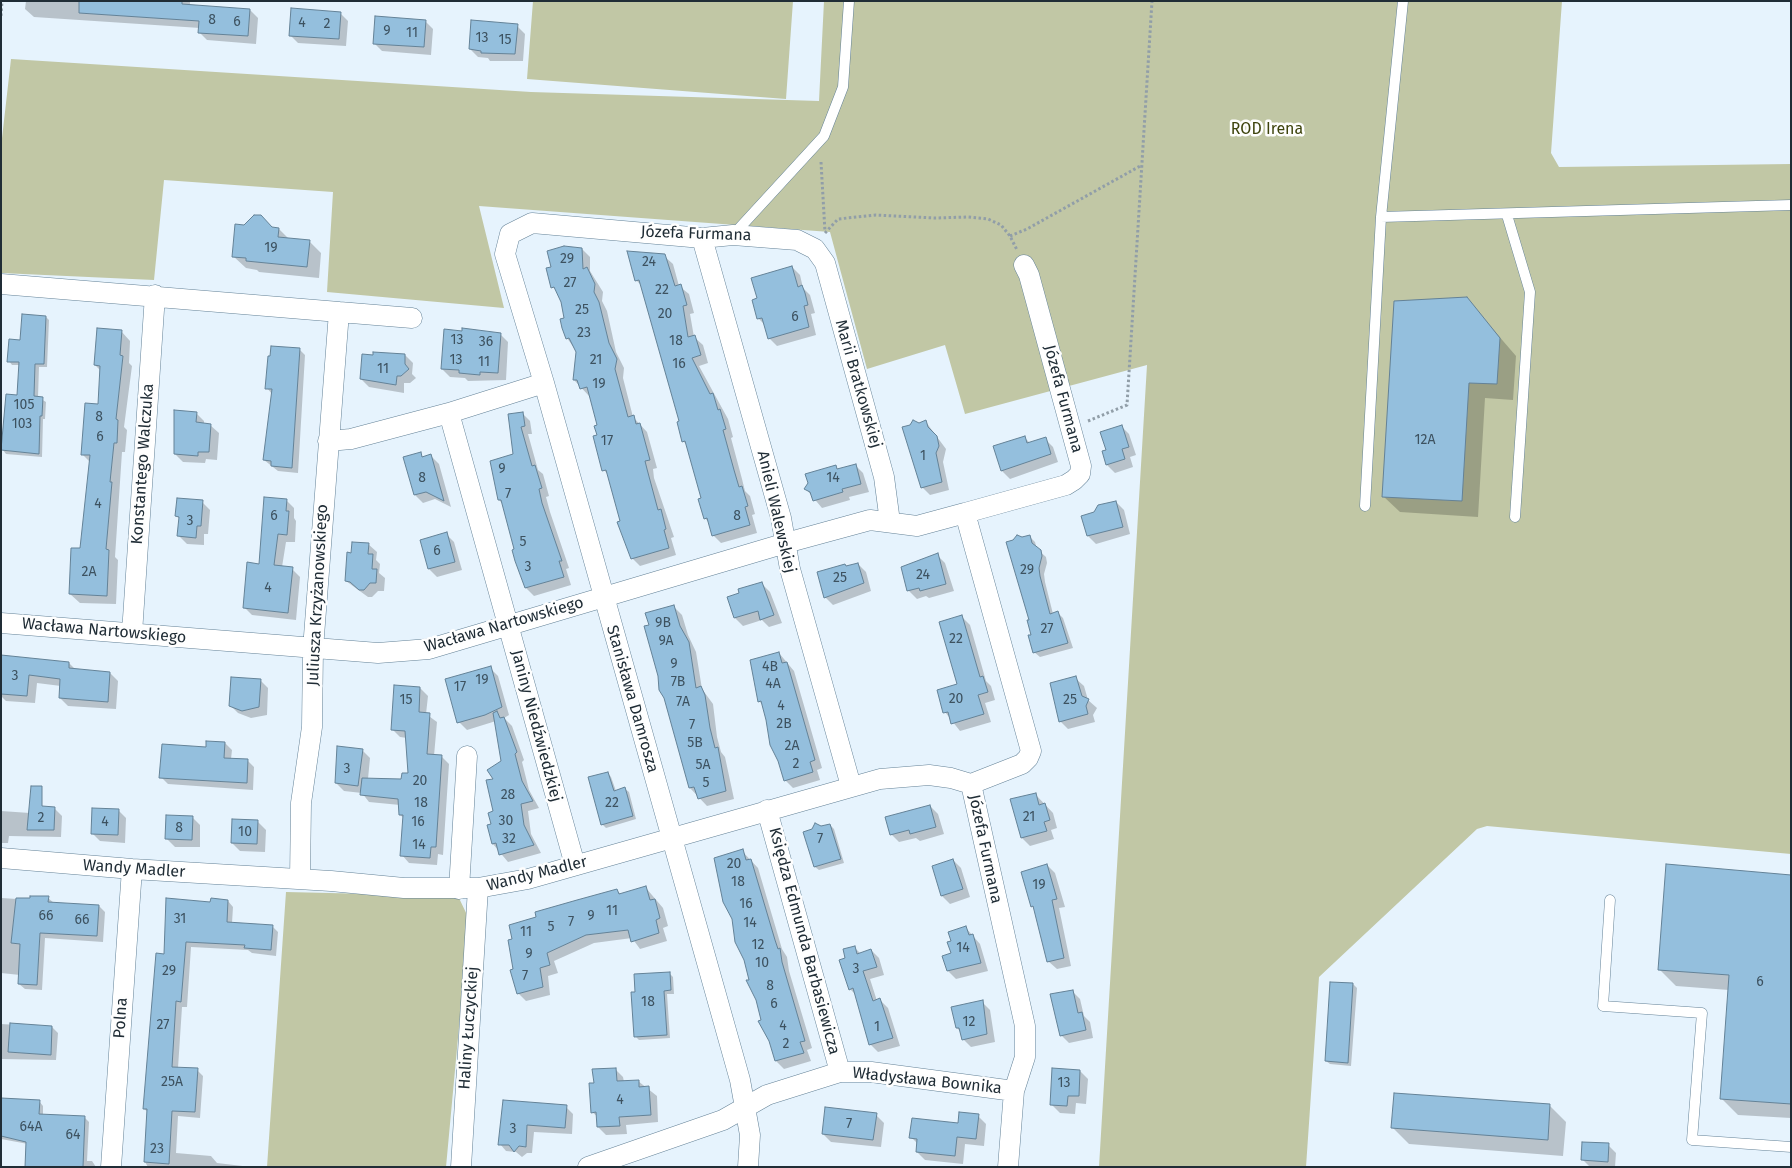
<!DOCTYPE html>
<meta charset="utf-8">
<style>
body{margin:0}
#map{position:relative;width:1792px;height:1168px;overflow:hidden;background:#e6f3fd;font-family:"Fira Sans",sans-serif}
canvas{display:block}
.frame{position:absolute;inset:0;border:2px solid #202d36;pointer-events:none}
</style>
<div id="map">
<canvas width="1792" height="1168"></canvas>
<div class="frame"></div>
</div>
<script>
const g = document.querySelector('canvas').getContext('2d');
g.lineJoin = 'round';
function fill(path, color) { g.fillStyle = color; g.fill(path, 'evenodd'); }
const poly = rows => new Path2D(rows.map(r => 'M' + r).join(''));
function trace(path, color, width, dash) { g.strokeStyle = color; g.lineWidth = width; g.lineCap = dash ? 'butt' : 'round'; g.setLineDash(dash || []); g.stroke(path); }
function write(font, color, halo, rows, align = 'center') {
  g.font = font + ' "Fira Sans",sans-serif'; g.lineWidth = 5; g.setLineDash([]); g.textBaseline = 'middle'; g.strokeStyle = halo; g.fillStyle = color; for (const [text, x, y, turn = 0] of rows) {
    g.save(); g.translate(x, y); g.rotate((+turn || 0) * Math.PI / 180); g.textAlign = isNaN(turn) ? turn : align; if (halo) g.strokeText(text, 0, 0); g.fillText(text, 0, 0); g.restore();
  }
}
const green = poly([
 [533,1,793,1,786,99,527,79],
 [824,1,1562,1,1551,153,1559,167,1791,164,1791,854,1487,826,1477,829,1319,977,1306,1167,1099,1167,1147,365,965,414,945,345,867,369,830,232,479,206,504,308,327,292,333,192,164,180,154,280,1,273,1,147,11,59,531,92,819,101],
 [286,892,458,896,469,919,446,1167,267,1167]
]);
const shadow = poly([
 [26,1,190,1,190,6,250,10,258,18,256,44,207,40,199,32,200,28,34,17,25,9],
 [340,13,348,21,346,46,298,43,290,35],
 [425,21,433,29,431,55,382,51,374,43],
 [517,26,525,34,523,61,490,61,488,58,478,57,470,49],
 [272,228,279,229,289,239,309,241,321,253,319,278,259,272,257,270,246,268,233,256],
 [582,249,590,257,590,271,603,292,602,301,607,311,616,352,624,368,623,378,633,417,647,432,657,468,653,469,654,478,674,537,671,538,676,555,640,566,632,558,609,476,604,470,599,426,590,397,574,380,577,352,567,338,565,319,559,294,553,287,553,267],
 [664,256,673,264,679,286,689,294,694,313,690,314,694,337,703,345,708,363,699,366,728,419,733,437,731,438,742,479,745,491,750,496,755,514,752,515,757,533,721,543,713,535,709,523,705,518,702,499,688,446,683,441,681,422,641,285,636,280],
 [792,267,800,275,803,288,810,295,815,313,811,314,816,335,777,346,769,338,766,326,759,319,758,299],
 [1466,298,1516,356,1513,400,1485,398,1478,517,1400,512,1383,496],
 [46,317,49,320,47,367,39,367,38,397,46,402,45,419,43,419,42,457,6,454,3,450,18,396,20,365,12,365,9,361],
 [121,331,130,341,129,363,132,366,124,427,127,430,125,452,122,452,115,557,118,560,116,604,80,603,70,594,81,550,90,462,82,454,99,405,101,371,95,365],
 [500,334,508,342,506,380,468,381,465,378,450,377,442,369],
 [299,349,305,355,298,473,278,471,264,460,272,394,267,388],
 [405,355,413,363,412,374,416,378,410,383,404,383,404,393,369,387,361,379],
 [196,413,204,421,204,424,210,425,219,433,217,460,206,459,205,463,183,462,175,454],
 [522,413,530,421,532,434,528,434,538,470,543,474,549,496,546,497,550,512,569,568,566,569,571,585,534,596,526,588,516,561,516,550,503,504,499,500,515,455],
 [926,422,946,449,943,462,949,490,930,495,922,487,919,424],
 [1121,426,1129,434,1136,455,1130,457,1133,467,1115,473,1107,465,1108,451],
 [1024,437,1030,443,1045,439,1053,447,1058,462,1010,479,1002,471],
 [420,454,424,458,431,456,439,464,451,507,435,499,423,503,415,495],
 [855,465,863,473,869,492,849,497,850,500,822,508,806,489,835,467,838,470],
 [286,500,294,508,294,518,296,521,295,542,286,542,282,567,292,569,300,577,296,620,252,615,244,607],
 [202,502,210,510,208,534,204,534,204,545,187,544,179,536,180,519,177,516],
 [1116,502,1124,510,1130,534,1096,544,1088,536,1095,513],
 [446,534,454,542,462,570,437,577,429,569,421,541],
 [1029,536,1035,542,1037,549,1046,557,1047,563,1044,574,1045,582,1053,614,1058,613,1063,618,1073,648,1040,657,1034,652,1022,538],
 [368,544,377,552,376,560,380,564,379,573,385,578,384,591,378,591,372,597,368,597,346,581,352,554],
 [937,555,945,563,954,591,929,598,926,596,917,599,909,591,902,568],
 [858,564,866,572,871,591,833,605,825,597,847,567],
 [762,584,770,592,782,623,769,627,762,620,743,626,735,618],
 [674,607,682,615,688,635,696,652,702,689,713,704,717,737,721,752,725,757,734,799,707,806,690,788,650,626],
 [962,617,970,625,986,681,991,686,995,700,985,703,991,722,960,731,945,712,958,685],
 [779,653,794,671,822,768,817,770,820,780,793,788,785,780,764,706,760,702,752,661],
 [1,657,69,663,76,670,110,673,118,681,116,709,68,706,60,698,61,686,37,683,35,703,6,701,1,696],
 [490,668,498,676,509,715,504,718,512,726,524,760,522,762,529,790,539,808,528,811,531,834,541,853,508,862,493,844,495,779,502,762,496,721,467,730,459,722],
 [1075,678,1084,686,1088,700,1097,708,1093,715,1095,722,1068,729,1060,721],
 [260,680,268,688,267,715,251,718,238,713,230,705],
 [420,688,428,696,426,714,437,722,434,756,441,756,449,764,443,855,438,854,437,865,409,863,402,855,404,818,400,815,400,805,369,802,362,793,344,791,336,783,338,747,362,750,370,758,368,779,402,781,409,775,407,738,400,737,392,729],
 [225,743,232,750,231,759,247,760,254,767,253,790,168,784,161,777,207,748],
 [608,773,611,777,616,791,625,789,629,792,636,819,606,828,602,824],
 [1035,794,1053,813,1057,828,1051,830,1054,839,1030,846,1022,838],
 [930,806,938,814,944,834,920,841,916,838,899,842,891,834],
 [54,808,62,816,61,837,9,836,8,843,1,843,1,811,30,813],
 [118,810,126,818,125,843,100,841,92,833],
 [192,817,200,825,200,847,175,847,167,839],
 [258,822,266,830,265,852,240,851,232,843],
 [830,825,834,829,844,863,819,870,815,867,805,833],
 [742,851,758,868,782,949,787,957,789,971,812,1048,807,1050,811,1061,784,1069,776,1061,751,980],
 [953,860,961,868,970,897,950,904,942,896],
 [1047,865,1055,873,1065,907,1059,908,1071,966,1057,969,1048,961,1035,909,1032,906],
 [1791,876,1791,1118,1738,1115,1721,1098,1729,990,1676,986,1659,969],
 [1,886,2,898,31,900,48,898,54,903,99,906,105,912,103,942,45,938,42,990,25,989,19,984,20,975,1,973],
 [646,888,663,908,668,926,663,928,667,941,640,949,632,938,594,943,554,961,558,973,548,976,550,995,526,1001,518,993,512,971,617,891,621,894],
 [228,901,233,907,232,923,272,926,278,932,276,956,252,953,248,950,191,947,187,1007,182,1007,178,1068,197,1070,203,1076,200,1118,178,1116,176,1153,211,1156,217,1163,251,1167,148,1167,145,1162,148,1112,144,1109,165,955,211,904],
 [966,928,980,944,988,971,956,979,948,971,952,954],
 [854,947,861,954,871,950,879,958,884,975,870,979,877,1001,880,1000,888,1008,900,1046,878,1052,870,1044,857,996,850,989,846,958],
 [669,973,673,977,674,994,667,994,670,1038,639,1040,636,1037],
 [1331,983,1353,984,1357,988,1351,1066,1330,1064,1326,1061],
 [1072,991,1080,999,1084,1016,1090,1022,1093,1038,1069,1043,1061,1035],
 [982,1002,990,1010,995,1042,971,1047,963,1039,961,1032,957,1028],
 [1,1024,52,1027,58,1033,56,1060,1,1059],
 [615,1069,623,1077,624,1082,638,1081,657,1096,658,1122,626,1125,627,1134,606,1135,598,1127,598,1117,592,1112,595,1084],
 [1080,1071,1088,1079,1086,1104,1076,1103,1075,1114,1060,1113,1052,1105],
 [1,1099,39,1101,43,1106,43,1115,85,1118,89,1122,87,1161,92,1161,96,1167,26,1167,28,1144,1,1139],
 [504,1101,566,1107,573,1114,572,1134,534,1132,532,1153,527,1153,522,1157,516,1152,506,1151,500,1144],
 [1550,1106,1566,1122,1563,1156,1409,1144,1393,1128],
 [876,1115,884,1123,881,1147,831,1142,823,1134],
 [978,1116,986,1124,984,1146,965,1144,963,1164,925,1160,917,1152,918,1144,911,1137,959,1124],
 [1608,1145,1616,1153,1615,1167,1590,1167,1582,1159]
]);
const building = poly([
 [79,1,182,1,182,4,250,9,248,36,198,33,199,21,79,13,79,1],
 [291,8,341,12,339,39,289,36,291,8],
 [375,16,426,20,424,47,373,44,375,16],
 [471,20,518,24,515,54,481,53,481,51,469,49,471,20],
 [254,215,261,215,272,227,279,228,278,237,310,240,307,267,246,261,246,258,232,257,235,224,244,225,254,215],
 [564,246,582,248,583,269,587,267,595,284,594,292,599,302,609,343,617,359,615,369,628,417,634,415,636,424,640,423,650,460,645,461,647,469,658,510,661,509,666,529,664,530,669,548,631,559,617,522,620,521,606,470,602,471,593,436,597,435,594,426,597,425,587,387,580,389,577,380,573,380,576,352,569,338,566,339,562,328,560,319,564,318,561,302,554,287,551,288,546,268,551,267,547,251,564,246],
 [627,251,665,254,675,286,681,284,687,305,683,306,688,337,695,335,701,355,692,358,710,394,713,393,718,410,720,409,726,429,723,430,734,470,739,487,742,486,748,506,745,507,750,525,712,536,707,518,704,519,698,499,701,498,685,441,682,442,677,422,679,421,639,280,635,281,627,251],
 [792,266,798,287,802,285,805,293,808,305,804,306,809,327,768,339,762,318,757,319,752,300,757,298,751,278,792,266],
 [1467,297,1500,338,1497,384,1469,383,1462,501,1382,497,1394,301,1467,297],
 [22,314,46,316,44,364,35,364,34,396,43,397,42,416,40,416,39,454,1,450,6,394,17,395,19,362,7,362,9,339,20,340,22,314],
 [97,328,122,330,120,355,123,356,116,419,118,420,117,443,114,443,110,482,112,482,106,549,109,550,107,596,69,594,71,548,80,548,90,455,81,455,85,403,98,404,100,366,94,365,97,328],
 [462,328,501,333,498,373,480,372,480,375,469,374,459,373,459,370,441,369,444,329,462,331,462,328],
 [271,346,300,348,292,468,271,466,271,461,263,460,272,389,265,389,268,356,270,356,271,346],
 [373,352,405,354,405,364,409,369,401,376,397,376,396,385,360,379,362,354,373,355,373,352],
 [174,410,197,412,196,422,211,424,209,452,198,452,198,456,174,454,174,410],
 [523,412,525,426,521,427,532,466,535,465,542,488,539,489,542,503,562,561,559,561,564,577,525,588,515,561,512,550,514,549,501,500,498,500,490,461,513,454,508,414,523,412],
 [913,420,919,423,926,420,928,427,937,436,939,446,936,453,942,482,921,488,902,427,910,425,913,420],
 [1122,425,1129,447,1122,449,1125,459,1106,465,1102,451,1106,450,1100,432,1122,425],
 [1025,436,1027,443,1046,437,1051,454,1001,471,993,446,1025,436],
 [421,452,422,457,431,454,444,501,426,492,414,495,403,457,421,452],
 [856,464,861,484,842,489,843,492,813,501,810,492,804,489,808,483,805,474,836,465,837,469,856,464],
 [264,497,287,499,286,511,289,511,287,535,278,534,274,565,293,567,288,613,243,608,247,562,259,564,264,497],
 [177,498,203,500,201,526,197,526,196,538,177,536,179,517,175,516,177,498],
 [1116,501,1123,527,1087,536,1081,516,1094,512,1098,505,1116,501],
 [447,532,455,562,428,569,420,540,447,532],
 [1017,535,1022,537,1030,535,1032,543,1041,550,1042,556,1039,568,1040,576,1050,614,1058,611,1068,643,1033,653,1028,635,1031,635,1027,620,1029,620,1006,542,1013,540,1017,535],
 [352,542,369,543,368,554,373,554,372,569,377,569,376,583,370,583,364,590,359,590,350,582,345,581,347,552,351,553,352,542],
 [938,553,946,584,920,591,919,588,907,591,901,567,938,553],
 [858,563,864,583,824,598,817,572,845,564,846,566,858,563],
 [762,582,774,615,760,620,758,611,734,618,727,597,739,593,738,589,762,582],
 [674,605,680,626,689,642,696,688,701,686,705,695,710,728,715,748,718,747,726,791,698,799,694,787,689,788,664,698,659,690,658,676,644,626,649,625,645,613,674,605],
 [962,615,980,677,983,676,988,692,978,695,984,714,951,724,948,712,943,713,937,690,957,684,939,622,962,615],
 [779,652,782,663,787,662,815,760,810,762,813,772,784,781,778,761,770,745,766,720,761,701,758,702,750,660,779,652],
 [1,655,69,662,69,668,110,672,108,702,59,698,60,679,29,675,27,696,1,694,1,655],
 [491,666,502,707,485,715,457,723,445,679,491,666],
 [1076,676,1082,696,1089,699,1086,706,1088,714,1059,722,1050,683,1076,676],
 [231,677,261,679,259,707,242,711,229,706,231,677],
 [394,685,420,687,419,712,430,713,427,754,442,755,436,847,431,847,430,858,400,856,403,815,399,815,398,799,360,795,362,778,401,779,402,773,408,773,405,731,391,730,394,685],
 [497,711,500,718,504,717,517,752,515,754,522,781,533,801,521,804,524,825,534,845,499,855,496,843,492,844,487,825,491,824,488,813,493,811,486,780,493,779,487,770,501,761,493,713,497,711],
 [206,741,225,742,224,758,248,759,247,783,159,778,162,744,206,747,206,741],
 [337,746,363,749,358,786,335,783,337,746],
 [608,772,614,791,625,787,633,816,601,825,588,777,608,772],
 [31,786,42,786,42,806,55,807,54,830,27,830,31,786],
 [1036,793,1039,805,1045,803,1050,820,1044,822,1047,831,1021,838,1010,799,1036,793],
 [930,805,936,827,910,834,909,830,890,835,885,817,930,805],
 [92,808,119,809,118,835,91,834,92,808],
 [166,815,193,816,192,840,165,839,166,815],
 [232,819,258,820,257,844,231,843,232,819],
 [815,823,821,826,830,824,841,859,814,867,803,832,812,829,815,823],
 [743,849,746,860,751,859,775,940,778,949,780,948,782,962,805,1041,800,1042,804,1053,775,1061,769,1041,758,1021,761,1020,756,1000,746,980,749,980,744,960,735,942,732,919,723,902,714,858,743,849],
 [953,859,963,889,941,896,932,866,953,859],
 [1047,864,1057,899,1052,900,1064,958,1047,962,1033,906,1031,907,1021,872,1047,864],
 [1666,864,1791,875,1791,1104,1720,1099,1729,975,1658,970,1666,864],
 [646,886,650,900,655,899,660,918,656,920,659,933,631,942,628,930,586,935,547,953,550,965,540,968,543,987,517,994,510,970,513,969,508,940,512,939,509,925,536,917,535,912,577,900,617,889,619,894,646,886],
 [30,896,49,896,48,902,99,905,97,936,40,933,37,985,18,984,20,944,11,943,16,898,30,898,30,896],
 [166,898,210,902,211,898,228,900,227,922,273,925,271,950,244,948,245,945,186,942,181,1002,176,1001,172,1067,198,1068,195,1112,172,1111,169,1164,144,1162,147,1109,143,1109,156,953,164,954,166,898],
 [966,926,969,935,973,934,981,963,947,971,942,956,951,953,947,942,951,941,948,932,966,926],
 [855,946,857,954,871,949,877,967,863,971,873,1001,880,998,893,1038,869,1045,853,988,849,990,839,960,845,958,843,949,855,946],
 [670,972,671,990,664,991,667,1035,634,1037,631,992,635,992,634,974,670,972],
 [1330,982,1353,983,1348,1063,1325,1061,1330,982],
 [1073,990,1078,1013,1082,1012,1086,1030,1060,1036,1050,994,1073,990],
 [983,1000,987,1034,962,1040,959,1028,956,1028,951,1007,983,1000],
 [10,1023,52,1026,51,1055,8,1052,10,1023],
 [616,1068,617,1081,639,1080,639,1087,649,1086,651,1115,619,1117,620,1126,597,1127,596,1112,591,1113,589,1083,594,1083,592,1069,616,1068],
 [1052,1068,1080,1070,1079,1096,1068,1096,1067,1106,1050,1105,1052,1068],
 [1394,1093,1550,1104,1548,1140,1391,1128,1394,1093],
 [1,1098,40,1100,39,1114,85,1116,83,1167,25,1167,26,1142,1,1136,1,1098],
 [503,1100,567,1105,565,1128,527,1125,526,1147,519,1146,514,1152,509,1145,498,1145,503,1100],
 [825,1107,877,1113,873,1140,822,1134,825,1107],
 [959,1112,979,1114,976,1139,957,1137,955,1156,916,1152,917,1139,909,1138,912,1118,958,1123,959,1112],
 [1582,1142,1609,1143,1608,1162,1581,1160,1582,1142]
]);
const path = poly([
 [1,16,2,1],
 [821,162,825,232],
 [825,233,838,219,876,215,935,218,968,217,988,219,1001,225,1010,236,1017,250],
 [1010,236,1027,229,1142,165],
 [1088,421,1127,405,1152,1]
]);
const lane = poly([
 [1507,215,1530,292,1515,517],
 [1381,217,1791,205],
 [734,234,824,136,843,87,849,1],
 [1365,506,1381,217,1403,1],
 [1610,900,1603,1006,1702,1013,1692,1140,1791,1147]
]);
const street = poly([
 [702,238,781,518,790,569,851,786],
 [1,284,339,312,313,649,312,727,301,803,300,879],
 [339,312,412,318],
 [449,413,575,865],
 [328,441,351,439,449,413,544,383],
 [1,623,378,653,429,649,786,543,870,520,917,526,965,513],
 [132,633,155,295],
 [767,810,840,1072],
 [1,858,132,869,331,881,404,888,478,888,528,879,880,779,929,775,951,778,971,784],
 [459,889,467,756],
 [111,1167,132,869],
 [461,1167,478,888],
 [588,1167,723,1120,767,1095,840,1072,871,1072,1014,1091],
 [748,1167,750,1135,740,1080,544,383,505,254,510,234,532,223,702,238,733,235,797,240,815,249,825,263,884,477,890,522],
 [1008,1167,1014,1091,1025,1057,1025,1026,971,784,1022,764,1028,758,1031,751,965,513,1066,485,1074,480,1080,474,1081,466,1029,275,1024,265]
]);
const numberNames = [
 ["8",212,20],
 ["6",237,22],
 ["4",302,23],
 ["2",327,24],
 ["9",387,31],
 ["11",412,33],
 ["13",482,38],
 ["15",505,40],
 ["19",271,248],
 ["29",567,259],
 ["24",649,262],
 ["27",570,283],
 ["22",662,290],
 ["25",582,310],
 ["20",665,314],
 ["6",795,317],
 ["23",584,333],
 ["13",457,340],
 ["18",676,341],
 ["36",486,342],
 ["13",456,360],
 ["21",596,360],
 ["11",484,362],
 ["16",679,364],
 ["11",383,369],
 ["19",599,384],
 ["105",24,405],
 ["8",99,417],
 ["103",22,424],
 ["6",100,437],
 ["12A",1425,440],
 ["17",607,441],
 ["1",923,456],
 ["9",502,469],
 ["8",422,478],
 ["14",833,478],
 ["7",508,494],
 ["4",98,504],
 ["6",274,516],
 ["8",737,516],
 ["3",190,521],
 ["5",523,542],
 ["6",437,551],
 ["3",528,567],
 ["29",1027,570],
 ["2A",89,572],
 ["24",923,575],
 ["25",840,578],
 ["4",268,588],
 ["9B",663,623],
 ["27",1047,629],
 ["22",956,639],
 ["9A",666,641],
 ["9",674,664],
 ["4B",770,667],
 ["3",15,676],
 ["19",482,680],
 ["7B",678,682],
 ["4A",773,684],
 ["17",460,687],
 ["20",956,699],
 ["15",406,700],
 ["25",1070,700],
 ["7A",683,702],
 ["4",781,706],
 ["2B",784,724],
 ["7",692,725],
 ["5B",695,743],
 ["2A",792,746],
 ["2",796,764],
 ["5A",703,765],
 ["3",347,769],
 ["20",420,781],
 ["5",706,783],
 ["28",508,795],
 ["18",421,803],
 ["22",612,803],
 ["21",1029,817],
 ["2",41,818],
 ["30",506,821],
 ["4",105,822],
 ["16",418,822],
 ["8",179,828],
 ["10",245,832],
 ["32",509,839],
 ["7",820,839],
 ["14",419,845],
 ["20",734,864],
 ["18",738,882],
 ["19",1039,885],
 ["16",746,904],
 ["11",612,911],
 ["66",46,916],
 ["9",591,916],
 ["31",180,919],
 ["66",82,920],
 ["7",571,922],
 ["14",750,923],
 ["5",551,927],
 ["11",526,932],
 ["12",758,945],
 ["14",963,948],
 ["9",529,954],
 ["10",762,963],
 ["3",856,969],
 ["29",169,971],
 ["7",525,976],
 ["6",1760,982],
 ["8",770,986],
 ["18",648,1002],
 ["6",774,1004],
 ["12",969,1022],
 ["27",163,1025],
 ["4",783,1026],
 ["1",877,1027],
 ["2",786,1044],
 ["25A",172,1082],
 ["13",1064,1083],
 ["4",620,1100],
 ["7",849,1124],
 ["64A",31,1127],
 ["3",513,1129],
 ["64",73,1135],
 ["23",157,1149]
];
const parkNames = [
 ["ROD Irena",1267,130]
];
const streetNames = [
 ["Józefa Furmana",696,234,2],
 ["Marii Bratkowskiej",858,384,74],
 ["Józefa Furmana",1063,399,75],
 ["Konstantego Walczuka",143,464,-86],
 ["Anieli Walewskiej",776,512,77],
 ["Juliusza Krzyżanowskiego",318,595,-87],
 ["Wacława Nartowskiego",504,625,-16],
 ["Wacława Nartowskiego",104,631,5],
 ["Stanisława Damrosza",632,699,74],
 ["Janiny Niedźwiedzkiej",536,726,75],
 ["Józefa Furmana",985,849,78],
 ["Wandy Madler",134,869,4],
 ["Wandy Madler",537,874,-14],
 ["Księdza Edmunda Barbasiewicza",804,941,75],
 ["Polna",121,1018,-86],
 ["Haliny Łuczyckiej",469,1028,-86],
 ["Władysława Bownika",927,1081,6]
];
fill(green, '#c1c7a5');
fill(shadow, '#0003');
fill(building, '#94bfdd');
trace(building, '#648297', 1);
trace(lane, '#648297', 11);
trace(street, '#648297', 21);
trace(path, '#919ea8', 3, [2.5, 2.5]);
trace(lane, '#fff', 10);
trace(street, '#fff', 20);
write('14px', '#3d5260', null, numberNames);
write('16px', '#3d430c', '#fefefe', parkNames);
write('16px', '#202d36', '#fefefe', streetNames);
</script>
